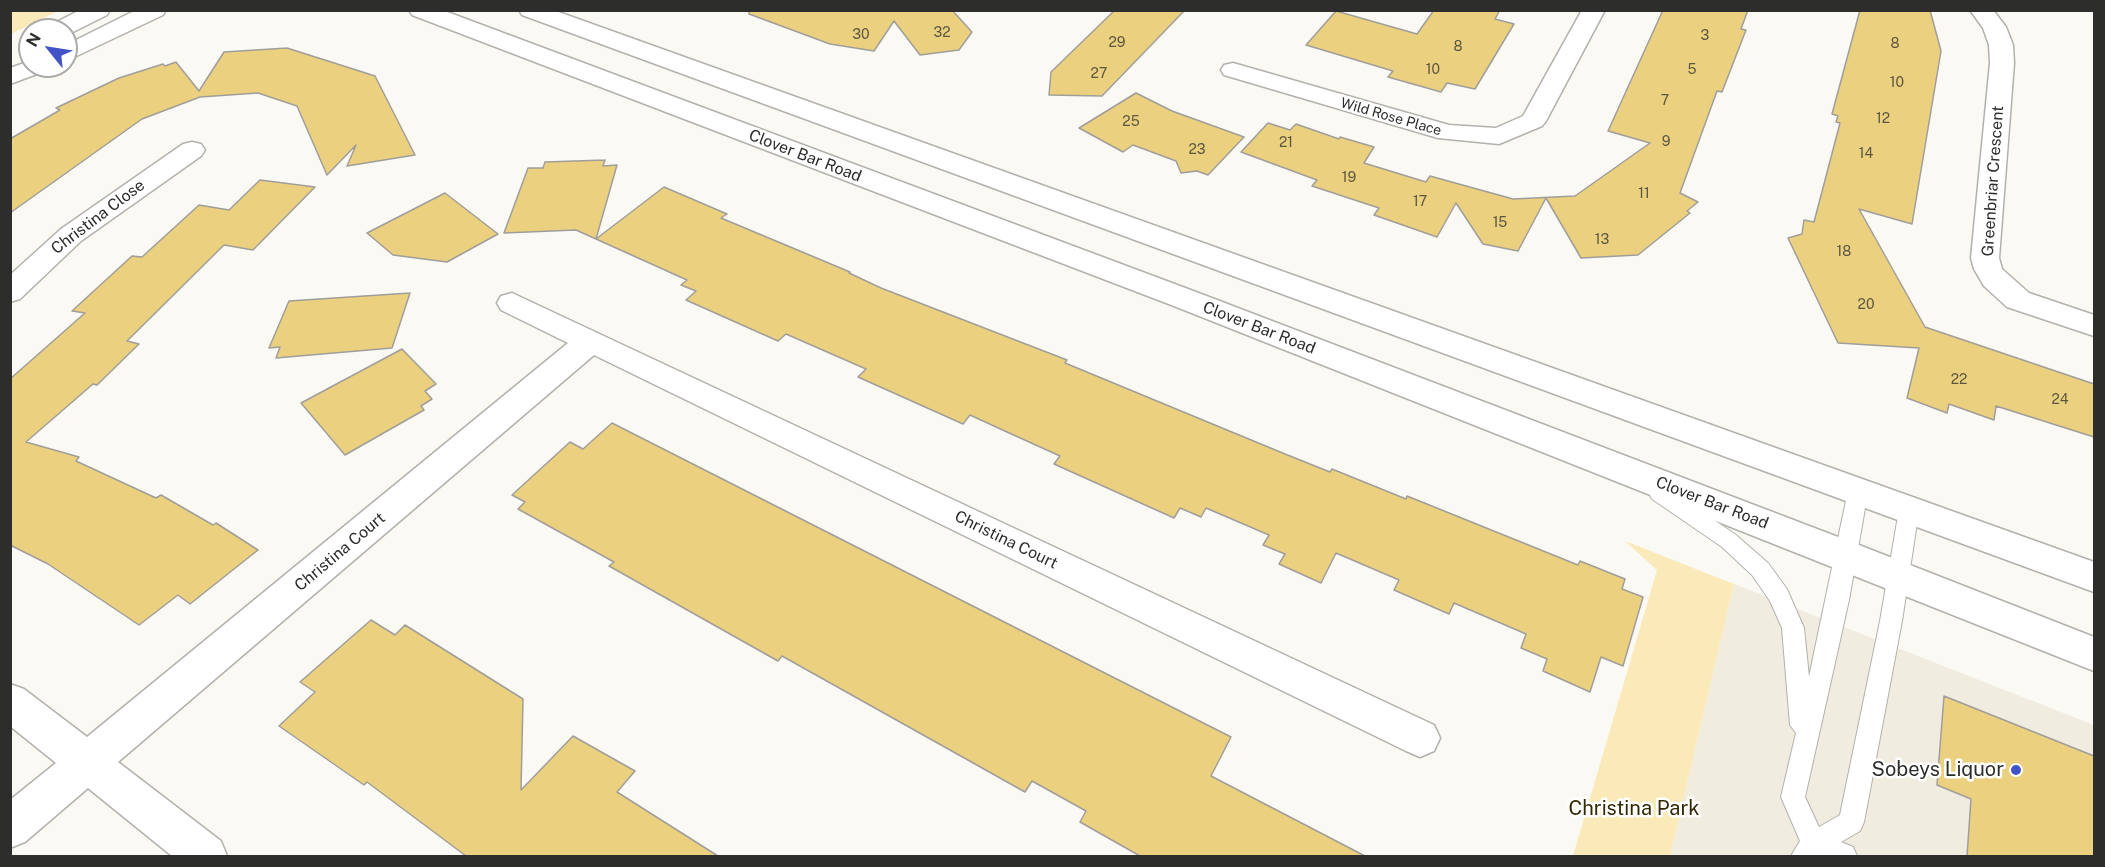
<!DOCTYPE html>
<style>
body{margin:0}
#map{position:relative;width:2105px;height:867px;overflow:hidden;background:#fbf9f4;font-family:"Public Sans",sans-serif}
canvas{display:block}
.frame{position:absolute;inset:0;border:12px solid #2d2d2b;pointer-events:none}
.north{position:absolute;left:18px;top:18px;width:60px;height:60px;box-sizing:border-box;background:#fff;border:2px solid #ababaa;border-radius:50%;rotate:300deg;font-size:16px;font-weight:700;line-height:24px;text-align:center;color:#2d2d2b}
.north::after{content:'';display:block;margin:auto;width:21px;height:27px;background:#4253c7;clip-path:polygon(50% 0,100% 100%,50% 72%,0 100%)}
</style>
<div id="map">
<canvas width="2105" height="867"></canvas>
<div class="frame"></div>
<div class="north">N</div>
</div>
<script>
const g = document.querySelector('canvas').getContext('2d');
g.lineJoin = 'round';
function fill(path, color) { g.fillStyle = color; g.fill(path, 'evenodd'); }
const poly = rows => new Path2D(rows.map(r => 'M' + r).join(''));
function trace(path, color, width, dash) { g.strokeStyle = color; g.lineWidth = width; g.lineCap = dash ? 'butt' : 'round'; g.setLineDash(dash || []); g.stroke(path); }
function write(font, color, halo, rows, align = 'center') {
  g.font = font + ' "Public Sans",sans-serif'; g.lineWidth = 5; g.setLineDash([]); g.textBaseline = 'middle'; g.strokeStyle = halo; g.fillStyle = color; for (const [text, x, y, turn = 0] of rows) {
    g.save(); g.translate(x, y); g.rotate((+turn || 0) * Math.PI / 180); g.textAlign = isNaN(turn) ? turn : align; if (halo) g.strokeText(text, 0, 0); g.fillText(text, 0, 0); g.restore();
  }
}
const built = poly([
 [1734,584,2094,725,2094,856,1670,856]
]);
const green = poly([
 [11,10,58,10,58,11,11,34],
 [1625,541,1734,584,1670,856,1573,856,1657,570]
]);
const building = poly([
 [749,10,952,10,972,32,959,50,920,55,894,21,874,51,830,44,749,14,749,10],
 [1115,10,1185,10,1102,96,1049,95,1051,72,1115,10],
 [1434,10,1500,10,1495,19,1514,24,1475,89,1447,83,1441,92,1388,77,1393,71,1306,45,1336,11,1417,34,1434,10],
 [1663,10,1748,10,1741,29,1746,30,1722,92,1717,91,1680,193,1698,202,1687,211,1690,213,1638,255,1581,258,1546,198,1518,251,1483,244,1456,203,1437,237,1374,215,1379,208,1312,186,1317,180,1241,152,1268,123,1290,130,1296,124,1339,139,1340,137,1374,147,1364,163,1426,182,1430,176,1513,199,1575,196,1650,143,1608,131,1663,10],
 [1860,10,1930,10,1941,51,1912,224,1859,209,1925,327,2094,384,2094,437,1996,406,1994,420,1949,404,1947,413,1907,398,1919,348,1838,343,1788,238,1802,234,1804,220,1814,222,1840,123,1836,122,1838,116,1832,114,1860,10],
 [287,48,375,76,415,155,347,166,356,145,327,175,297,106,258,93,200,97,142,119,10,213,10,139,60,110,56,108,119,78,163,64,165,66,176,62,199,91,224,52,287,48],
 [1136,93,1172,111,1244,137,1208,175,1197,171,1181,173,1176,161,1133,145,1123,152,1079,128,1136,93],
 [605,160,603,166,617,165,596,239,576,230,504,233,528,168,543,168,545,162,605,160],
 [260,180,315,187,253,250,224,245,127,341,139,344,97,385,93,384,26,442,79,457,76,461,156,498,161,495,213,525,216,523,258,550,190,604,178,595,139,625,48,564,10,545,10,379,85,313,72,311,132,256,142,257,199,205,229,210,260,180],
 [664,187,727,214,721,218,850,272,849,273,881,288,1067,360,1065,363,1285,454,1330,472,1332,469,1406,499,1407,496,1578,565,1580,561,1625,579,1622,589,1643,597,1623,666,1601,657,1590,692,1543,671,1547,659,1521,648,1526,634,1454,603,1449,614,1394,590,1399,580,1336,553,1321,583,1279,564,1285,554,1263,545,1269,535,1206,508,1201,517,1180,508,1174,518,1054,464,1060,456,1007,432,970,415,963,424,858,377,866,369,786,334,778,341,686,300,696,291,681,285,687,280,596,239,664,187],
 [445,193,498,234,447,262,393,255,367,233,445,193],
 [410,293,392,348,276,358,280,347,269,348,289,301,410,293],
 [402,349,436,384,425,391,432,399,421,406,424,410,345,455,301,403,402,349],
 [612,423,1231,737,1211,776,1365,856,1140,856,1080,822,1086,811,1032,781,1025,792,782,656,778,661,609,566,614,562,518,509,525,502,512,495,570,442,583,449,612,423],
 [371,620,395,635,405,625,523,699,521,790,573,736,635,771,617,792,718,856,466,856,367,782,364,785,279,726,315,692,300,682,371,620],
 [1944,696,2094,756,2094,856,1967,856,1971,799,1937,785,1944,696]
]);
const service = poly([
 [1858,483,1865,485,1868,491,1849,600,1805,797,1819,827,1840,815,1880,621,1899,510,1902,504,1909,502,1916,504,1919,510,1902,621,1864,822,1860,831,1841,842,1853,847,1857,856,1791,856,1800,841,1781,797,1796,733,1790,725,1782,628,1770,601,1752,575,1722,547,1652,499,1649,493,1652,487,1659,485,1666,487,1736,535,1768,563,1787,589,1804,628,1809,677,1848,491,1851,485,1858,483]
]);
const minor = poly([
 [1582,10,1605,10,1546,121,1542,126,1499,144,1438,138,1224,75,1221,70,1224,65,1233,63,1449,125,1496,128,1523,116,1582,10],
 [1970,10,1993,10,2006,27,2013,45,2014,63,1999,258,2002,269,2029,293,2094,315,2094,336,2007,307,1984,286,1974,269,1971,258,1990,63,1989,45,1983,28,1970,10],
 [192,142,201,144,205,150,201,156,81,241,20,299,10,302,10,275,61,229,183,144,192,142],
 [512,293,1434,725,1440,738,1434,751,1420,757,1406,751,594,355,118,762,221,841,227,856,172,856,88,788,25,842,10,848,10,800,56,763,10,726,10,684,24,689,87,737,568,343,501,310,497,303,501,296,512,293]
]);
const tertiary = poly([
 [80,10,110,10,107,15,67,35,66,30,47,30,51,25,80,10],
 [136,10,166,10,163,15,66,61,66,45,136,10],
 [30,61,30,66,49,66,45,71,10,84,10,68,30,61]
]);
const secondary = poly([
 [409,10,442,10,1196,292,1859,545,2094,637,2094,671,1174,306,412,15,409,10],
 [519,10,553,10,2094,562,2094,592,522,15,519,10]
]);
const markers = [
 [2016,770,6,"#4253c7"]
];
const numberNames = [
 ["32",942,33],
 ["30",861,35],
 ["3",1705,36],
 ["29",1117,43],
 ["8",1895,44],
 ["8",1458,47],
 ["10",1433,70],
 ["5",1692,70],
 ["27",1099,74],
 ["10",1897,83],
 ["7",1665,101],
 ["12",1883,119],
 ["25",1131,122],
 ["9",1666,142],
 ["21",1286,143],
 ["23",1197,150],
 ["14",1866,154],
 ["19",1349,178],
 ["11",1644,194],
 ["17",1420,202],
 ["15",1500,223],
 ["13",1602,240],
 ["18",1844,252],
 ["20",1866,305],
 ["22",1959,380],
 ["24",2060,400]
];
const farStreetnames = [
 ["Wild Rose Place",1391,117,16]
];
const streetNames = [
 ["Clover Bar Road",805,156,21],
 ["Greenbriar Crescent",1993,181,-86],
 ["Christina Close",98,217,-37],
 ["Clover Bar Road",1259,328,21],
 ["Clover Bar Road",1712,503,21],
 ["Christina Court",1006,540,26],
 ["Christina Court",340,552,-40]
];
const nearPoinames = [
 ["Sobeys Liquor",2004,770]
];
const nearParknames = [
 ["Christina Park",1634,809]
];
fill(built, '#f1ece0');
fill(green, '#faeaba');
fill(building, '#ebd17f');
trace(building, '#a09e9a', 1.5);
trace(service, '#b2b1ac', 2);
trace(minor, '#b2b1ac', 3);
trace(tertiary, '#b2b1ac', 3);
trace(secondary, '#b2b1ac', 3);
fill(service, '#fff');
fill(minor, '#fff');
fill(tertiary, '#fff');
fill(secondary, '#fff');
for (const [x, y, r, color] of markers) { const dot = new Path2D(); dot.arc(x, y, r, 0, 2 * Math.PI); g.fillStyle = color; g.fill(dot); trace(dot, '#fff', 2); }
write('14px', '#5c5640', null, numberNames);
write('14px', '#2d2d2b', '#fff', farStreetnames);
write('16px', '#2d2d2b', '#fff', streetNames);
write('20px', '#2d2d2b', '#fff', nearPoinames, 'right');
write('20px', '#332803', '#fff', nearParknames);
</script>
